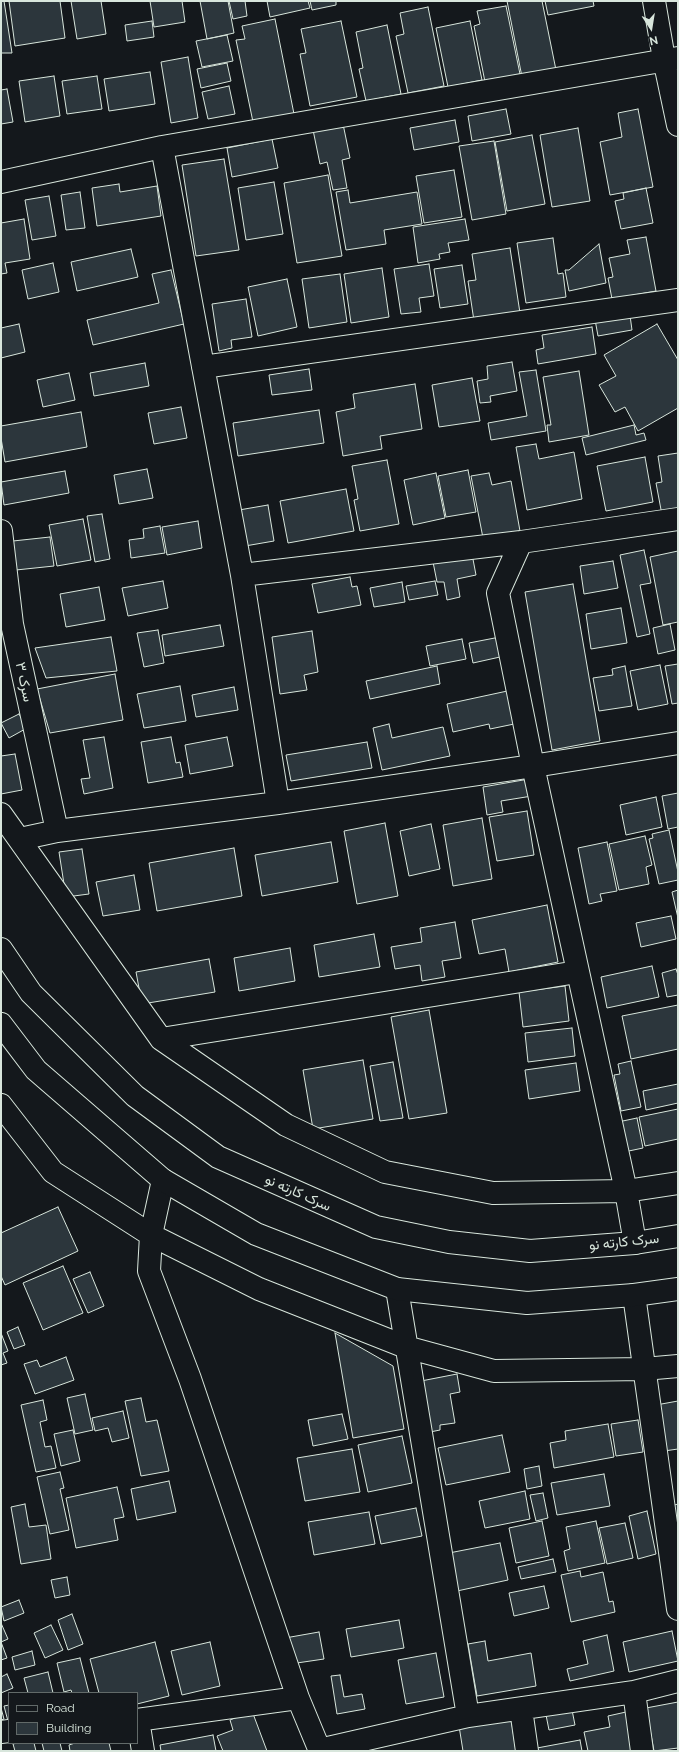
<!DOCTYPE html>
<meta charset="utf-8">
<style>
body{margin:0}
#map{position:relative;width:679px;height:1752px;overflow:hidden;background:#14181c;font-family:Raleway,sans-serif}
canvas{display:block}
.frame{position:absolute;inset:0;border:2px solid #d8e6dc;pointer-events:none}
.legend{position:absolute;left:8px;top:1692px;width:130px;height:52px;box-sizing:border-box;background:#14181c;border:1px solid #626a69;margin:0;padding:5px 7px;list-style:none;font-size:12px;color:#d8e6dc}
.legend li{display:flex;align-items:center;gap:8px;height:20px}
.legend b{width:20px;border:1px solid #626a69}
.north{position:absolute;left:631px;top:8px;width:40px;height:40px;-webkit-text-stroke:3px #14181c;paint-order:stroke;rotate:168deg;font-size:11px;font-weight:700;line-height:16px;text-align:center;color:#d8e6dc}
.north::after{content:'';display:block;margin:auto;width:14px;height:18px;background:#d8e6dc;clip-path:polygon(50% 0,100% 100%,50% 72%,0 100%)}
</style>
<div id="map">
<canvas width="679" height="1752"></canvas>
<div class="frame"></div>
<ul class="legend">
<li><b style="height:5px;background:#14181c"></b>Road</li>
<li><b style="height:11px;background:#2c363c"></b>Building</li>
</ul>
<div class="north">N</div>
</div>
<script>
const g = document.querySelector('canvas').getContext('2d');
g.lineJoin = 'round';
function fill(path, color) { g.fillStyle = color; g.fill(path, 'evenodd'); }
const poly = rows => new Path2D(rows.map(r => 'M' + r).join(''));
function trace(path, color, width, dash) { g.strokeStyle = color; g.lineWidth = width; g.lineCap = dash ? 'butt' : 'round'; g.setLineDash(dash || []); g.stroke(path); }
function write(font, color, halo, rows, align = 'center') {
  g.font = font + ' Raleway,Vazirmatn,sans-serif'; g.lineWidth = 3; g.setLineDash([]); g.textBaseline = 'middle'; g.strokeStyle = halo; g.fillStyle = color; for (const [text, x, y, turn = 0] of rows) {
    g.save(); g.translate(x, y); g.rotate((+turn || 0) * Math.PI / 180); g.textAlign = isNaN(turn) ? turn : align; if (halo) g.strokeText(text, 0, 0); g.fillText(text, 0, 0); g.restore();
  }
}
const building = poly([
 [1,1,4,1,12,53,1,53,1,1],
 [9,1,60,1,65,38,15,46,9,1],
 [71,1,101,1,106,34,77,39,71,1],
 [150,1,182,1,185,22,154,27,150,1],
 [200,1,228,1,234,33,207,39,200,1],
 [229,1,245,1,247,16,233,19,229,1],
 [267,1,308,1,310,8,270,17,267,1],
 [310,1,336,1,336,5,312,10,310,1],
 [507,1,542,1,556,70,522,77,507,1],
 [545,1,593,1,594,6,548,15,545,1],
 [506,6,520,74,485,82,474,26,480,24,477,11,506,6],
 [428,7,444,86,408,93,396,36,404,34,400,13,428,7],
 [275,19,294,114,253,122,236,40,245,39,242,26,275,19],
 [152,21,154,37,127,41,125,25,152,21],
 [341,21,357,97,310,106,300,54,306,53,301,29,341,21],
 [470,21,482,80,448,87,436,28,470,21],
 [387,25,401,94,366,101,359,69,363,68,356,32,387,25],
 [227,35,233,61,202,67,196,41,227,35],
 [188,57,198,118,171,123,161,62,188,57],
 [227,63,231,81,201,88,197,69,227,63],
 [150,72,155,104,109,111,104,79,150,72],
 [54,76,60,116,25,122,19,81,54,76],
 [97,76,102,109,67,114,62,81,97,76],
 [229,86,235,114,208,119,202,92,229,86],
 [7,89,13,122,1,124,1,90,7,89],
 [506,109,511,134,472,141,468,116,506,109],
 [638,109,653,187,610,195,600,142,622,137,618,113,638,109],
 [342,119,350,158,342,160,347,188,333,190,327,162,320,164,312,125,342,119],
 [455,120,459,142,414,150,410,128,455,120],
 [578,128,590,201,552,207,540,135,578,128],
 [532,135,545,204,507,211,495,142,532,135],
 [272,139,278,168,232,177,227,148,272,139],
 [494,141,506,214,472,220,459,146,494,141],
 [224,159,239,250,196,256,182,165,224,159],
 [454,170,462,217,424,223,416,176,454,170],
 [328,175,342,256,297,263,284,183,328,175],
 [274,182,283,234,246,240,238,188,274,182],
 [119,184,120,192,157,186,161,216,97,226,92,188,119,184],
 [646,188,653,223,621,229,615,201,624,199,623,193,646,188],
 [348,190,350,203,417,192,422,224,384,230,386,244,346,250,336,192,348,190],
 [80,192,85,228,66,230,61,195,80,192],
 [49,196,56,236,32,240,25,200,49,196],
 [24,219,30,259,5,263,7,273,1,274,1,223,24,219],
 [465,219,469,240,448,243,450,252,439,254,440,259,418,263,413,227,465,219],
 [646,237,656,291,612,299,608,278,613,277,609,258,630,254,627,240,646,237],
 [553,238,558,274,563,273,566,297,526,303,517,243,553,238],
 [599,244,606,283,569,291,565,270,569,270,599,244],
 [510,248,520,313,474,321,468,281,476,280,472,254,510,248],
 [131,249,138,277,77,291,71,262,131,249],
 [53,263,59,292,28,299,22,270,53,263],
 [429,264,434,296,419,298,421,312,401,314,394,269,429,264],
 [462,265,468,304,440,308,434,269,462,265],
 [382,268,389,317,351,323,344,274,382,268],
 [171,270,184,324,93,345,87,320,159,303,152,274,171,270],
 [340,274,347,322,309,328,302,279,340,274],
 [287,279,297,327,258,336,248,287,287,279],
 [246,299,252,337,231,340,232,348,219,351,212,304,246,299],
 [629,308,632,330,598,336,594,314,629,308],
 [19,324,25,352,1,358,1,328,19,324],
 [657,324,678,360,678,408,638,431,625,407,615,412,599,385,616,376,604,355,657,324],
 [592,327,596,354,538,364,536,350,544,348,542,335,592,327],
 [512,362,517,391,490,396,491,402,480,403,477,381,488,379,487,366,512,362],
 [145,363,149,386,94,396,90,373,145,363],
 [309,369,312,390,272,395,269,375,309,369],
 [536,370,546,431,491,440,488,423,527,416,519,372,536,370],
 [579,371,589,435,549,442,547,425,551,425,543,377,579,371],
 [69,373,75,400,43,407,37,380,69,373],
 [472,378,480,421,439,427,432,385,472,378],
 [415,384,422,429,380,436,382,449,343,456,336,412,355,408,353,394,415,384],
 [181,407,187,438,154,444,148,413,181,407],
 [319,410,324,443,238,456,233,423,319,410],
 [81,412,87,447,5,462,1,438,1,426,81,412],
 [634,425,636,435,644,433,646,440,586,455,582,438,634,425],
 [536,444,539,459,574,452,582,499,527,510,516,447,536,444],
 [678,453,678,512,662,515,656,483,662,482,658,456,678,453],
 [645,457,653,502,606,511,597,466,645,457],
 [387,460,399,524,360,531,354,500,358,499,352,466,387,460],
 [147,469,153,498,119,504,114,475,147,469],
 [468,470,476,512,446,517,438,476,468,470],
 [65,471,69,493,4,505,1,482,65,471],
 [436,473,445,518,413,525,404,480,436,473],
 [489,473,492,485,511,481,520,531,483,538,471,476,489,473],
 [346,489,354,531,288,543,280,501,346,489],
 [268,505,274,541,245,546,239,510,268,505],
 [102,514,110,559,95,562,87,516,102,514],
 [83,519,91,560,57,566,49,525,83,519],
 [198,521,202,548,167,555,162,527,198,521],
 [160,526,165,553,131,558,129,540,144,538,143,529,160,526],
 [50,537,54,566,16,570,13,541,50,537],
 [644,550,651,583,640,585,650,634,637,637,620,555,644,550],
 [678,551,678,622,663,625,650,557,678,551],
 [472,554,476,575,457,579,460,597,447,600,444,582,437,582,433,562,472,554],
 [613,561,618,588,584,594,580,566,613,561],
 [350,577,352,587,357,586,361,605,318,613,312,584,350,577],
 [163,581,168,608,128,616,122,588,163,581],
 [435,581,438,595,409,600,406,586,435,581],
 [402,582,405,602,374,607,370,588,402,582],
 [573,584,600,741,552,750,525,592,573,584],
 [99,587,105,620,66,627,60,594,99,587],
 [621,608,627,643,591,649,586,614,621,608],
 [670,624,675,650,658,654,653,628,670,624],
 [220,625,224,646,165,656,162,635,220,625],
 [158,630,164,663,144,667,137,633,158,630],
 [312,631,318,672,304,675,307,690,280,694,272,637,312,631],
 [505,636,509,655,473,663,469,643,505,636],
 [111,637,117,671,46,678,35,648,111,637],
 [462,639,466,659,430,666,426,646,462,639],
 [678,664,678,703,672,704,665,666,678,664],
 [660,665,668,704,638,710,630,671,660,665],
 [437,666,440,684,370,699,366,681,437,666],
 [625,666,632,706,599,711,593,678,613,675,612,669,625,666],
 [115,674,123,720,50,733,37,689,115,674],
 [180,686,186,721,144,728,137,694,180,686],
 [234,687,238,710,196,717,192,695,234,687],
 [512,690,519,723,490,729,489,724,453,732,447,704,512,690],
 [19,714,27,728,9,738,1,723,19,714],
 [389,724,392,738,443,727,450,756,382,770,373,728,389,724],
 [104,737,113,788,84,794,81,779,90,778,83,740,104,737],
 [171,737,176,763,180,762,183,777,148,783,141,742,171,737],
 [227,737,233,766,190,774,185,745,227,737],
 [367,742,372,768,291,781,286,755,367,742],
 [15,754,22,790,1,794,1,756,15,754],
 [529,779,532,796,501,801,503,812,487,815,483,787,529,779],
 [678,793,678,827,668,829,662,796,678,793],
 [656,797,662,827,626,835,620,805,656,797],
 [527,811,534,855,497,861,489,817,527,811],
 [482,818,492,879,453,886,443,825,482,818],
 [385,823,398,896,357,904,344,831,385,823],
 [431,824,440,869,409,876,400,831,431,824],
 [669,830,678,872,678,880,659,884,649,839,653,838,652,834,669,830],
 [645,836,652,865,646,867,649,884,619,890,609,844,645,836],
 [331,842,338,882,262,896,255,855,331,842],
 [607,842,617,891,600,894,602,901,589,904,578,848,607,842],
 [234,848,242,896,157,911,149,863,234,848],
 [82,849,89,894,66,897,59,852,82,849],
 [134,875,140,910,103,916,96,882,134,875],
 [678,890,678,918,672,892,678,890],
 [547,905,558,962,509,972,505,949,479,954,472,920,547,905],
 [671,916,676,939,641,947,636,923,671,916],
 [455,922,461,958,442,961,445,977,422,981,420,965,395,969,391,947,422,942,420,928,455,922],
 [374,934,380,967,319,977,314,945,374,934],
 [290,948,295,981,239,991,234,958,290,948],
 [209,959,215,992,142,1004,136,972,209,959],
 [652,966,659,997,607,1008,601,977,652,966],
 [676,969,678,975,678,995,667,997,662,973,676,969],
 [565,986,569,1021,523,1027,519,992,565,986],
 [678,1005,678,1049,631,1059,622,1016,678,1005],
 [429,1010,447,1113,409,1119,391,1017,429,1010],
 [572,1028,575,1056,528,1062,525,1033,572,1028],
 [363,1060,373,1119,313,1129,303,1070,363,1060],
 [631,1061,641,1107,621,1111,614,1075,620,1074,618,1064,631,1061],
 [393,1062,403,1118,380,1121,370,1066,393,1062],
 [576,1063,580,1091,529,1099,525,1070,576,1063],
 [678,1084,678,1103,646,1110,643,1091,678,1084],
 [678,1109,678,1139,645,1146,639,1117,678,1109],
 [637,1118,643,1148,624,1152,618,1122,637,1118],
 [58,1207,78,1251,5,1285,1,1276,1,1233,58,1207],
 [63,1266,83,1313,43,1330,23,1283,63,1266],
 [90,1272,104,1306,88,1313,73,1279,90,1272],
 [18,1327,25,1345,14,1349,7,1332,18,1327],
 [1,1333,8,1351,3,1353,7,1363,1,1365,1,1333],
 [335,1333,393,1366,404,1429,353,1438,335,1333],
 [66,1357,74,1380,35,1394,24,1364,37,1360,40,1367,66,1357],
 [457,1374,460,1392,450,1394,455,1423,440,1425,440,1430,430,1432,421,1381,457,1374],
 [85,1394,93,1430,75,1434,67,1398,85,1394],
 [141,1398,146,1422,157,1420,169,1471,141,1476,125,1401,141,1398],
 [43,1400,47,1420,40,1422,45,1447,51,1446,56,1468,36,1472,21,1405,43,1400],
 [678,1401,678,1449,664,1451,656,1405,678,1401],
 [123,1411,129,1438,112,1442,108,1428,95,1431,92,1418,123,1411],
 [342,1414,348,1439,313,1446,308,1420,342,1414],
 [638,1420,643,1452,616,1456,611,1424,638,1420],
 [608,1424,614,1457,554,1468,550,1443,566,1440,565,1431,608,1424],
 [73,1430,80,1461,61,1466,54,1434,73,1430],
 [502,1435,510,1472,446,1485,438,1448,502,1435],
 [402,1436,412,1483,368,1492,358,1445,402,1436],
 [352,1449,360,1492,305,1501,297,1458,352,1449],
 [539,1466,542,1486,527,1489,524,1469,539,1466],
 [60,1472,64,1488,60,1489,69,1530,50,1534,37,1477,60,1472],
 [604,1474,610,1506,557,1515,551,1483,604,1474],
 [169,1481,176,1512,137,1520,131,1489,169,1481],
 [117,1487,124,1517,114,1519,118,1540,76,1548,66,1498,117,1487],
 [525,1491,530,1519,485,1528,479,1501,525,1491],
 [543,1493,548,1518,536,1521,530,1495,543,1493],
 [25,1504,29,1527,46,1525,51,1559,21,1564,11,1507,25,1504],
 [678,1504,678,1537,671,1506,678,1504],
 [416,1508,422,1536,381,1544,375,1516,416,1508],
 [647,1511,656,1554,638,1559,629,1516,647,1511],
 [369,1512,375,1544,314,1555,308,1522,369,1512],
 [542,1521,549,1556,516,1563,509,1528,542,1521],
 [596,1521,605,1563,568,1571,564,1551,570,1549,566,1527,596,1521],
 [625,1523,633,1558,607,1564,599,1528,625,1523],
 [500,1543,508,1580,457,1591,449,1553,500,1543],
 [553,1559,556,1572,521,1579,518,1567,553,1559],
 [580,1571,581,1577,603,1572,609,1602,613,1601,615,1612,571,1622,561,1575,580,1571],
 [67,1577,70,1595,55,1598,51,1580,67,1577],
 [544,1586,549,1608,514,1616,509,1593,544,1586],
 [19,1600,24,1613,4,1621,1,1607,19,1600],
 [72,1614,83,1644,68,1650,58,1620,72,1614],
 [399,1620,404,1648,351,1657,346,1629,399,1620],
 [1,1623,8,1639,1,1642,7,1658,1,1660,1,1623],
 [51,1625,63,1650,45,1658,34,1633,51,1625],
 [672,1631,678,1661,629,1672,623,1642,672,1631],
 [319,1632,324,1659,290,1664,285,1638,319,1632],
 [607,1635,614,1671,570,1681,567,1669,588,1664,583,1641,607,1635],
 [485,1641,488,1661,531,1653,536,1686,477,1696,468,1644,485,1641],
 [155,1642,169,1696,137,1704,137,1693,99,1693,90,1659,155,1642],
 [210,1642,220,1686,182,1695,171,1651,210,1642],
 [32,1651,35,1665,15,1670,12,1657,32,1651],
 [436,1653,444,1697,406,1704,398,1660,436,1653],
 [80,1658,89,1693,72,1693,71,1690,64,1692,57,1663,80,1658],
 [48,1672,53,1693,28,1693,24,1678,48,1672],
 [7,1674,13,1688,1,1693,1,1677,7,1674],
 [340,1675,344,1697,362,1694,365,1709,337,1714,331,1676,340,1675],
 [678,1702,678,1748,654,1751,646,1708,678,1702],
 [9,1705,9,1725,4,1706,9,1705],
 [1,1708,4,1719,1,1720,1,1708],
 [572,1710,575,1725,549,1730,546,1715,572,1710],
 [252,1711,267,1751,223,1751,217,1736,233,1730,230,1720,252,1711],
 [626,1712,634,1751,588,1751,584,1732,610,1727,608,1716,626,1712],
 [511,1718,516,1751,463,1751,459,1726,511,1718],
 [213,1735,216,1751,161,1751,160,1745,213,1735],
 [580,1740,582,1751,537,1751,537,1748,580,1740],
 [17,1743,34,1743,36,1751,15,1751,13,1744,17,1743],
 [42,1743,60,1743,62,1751,44,1751,42,1743],
 [75,1743,109,1743,111,1751,70,1751,69,1745,75,1743]
]);
const minor = poly([
 [654,1,664,59,678,125],
 [162,147,242,575,278,803],
 [1,182,162,147,678,58],
 [203,367,678,300],
 [1,531,12,624,57,831],
 [521,542,498,593,533,766,626,1191,635,1243],
 [242,575,521,542,678,519],
 [1,814,161,1039,286,1125,385,1172,493,1193,626,1191,678,1183],
 [20,839,57,831,278,803,533,766,678,743],
 [161,1039,577,972],
 [1,1105,53,1172,151,1235,259,1289,406,1347,494,1371,644,1369,678,1366],
 [163,1180,151,1235,149,1271,190,1379,298,1698,320,1751],
 [397,1289,468,1716],
 [634,1295,678,1609],
 [634,1692,642,1751],
 [521,1709,527,1751],
 [137,1720,298,1698],
 [138,1720,143,1751],
 [1,1732,9,1731],
 [319,1750,468,1716,634,1692,678,1681]
]);
const highway = poly([
 [1,949,31,993,135,1096,218,1157,376,1227,449,1242,530,1251,635,1243,678,1236],
 [1,1024,36,1070,163,1180,256,1234,397,1289,527,1303,634,1295,678,1289]
]);
const streetNames = [
 ["سرک ۳",24,682,78],
 ["سرک کارته نو",298,1193,24],
 ["سرک کارته نو",624,1242,-6]
];
fill(building, '#2c363c');
trace(building, '#d8e6dc', 1);
trace(minor, '#d8e6dc', 24);
trace(highway, '#d8e6dc', 24);
trace(minor, '#14181c', 22);
trace(highway, '#14181c', 22);
write('14px', '#d8e6dc', '#14181c', streetNames);
</script>
